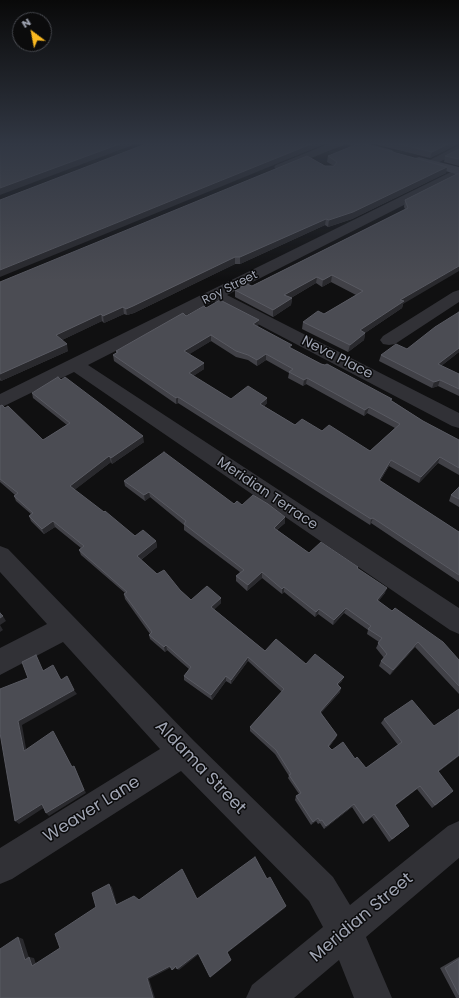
<!DOCTYPE html>
<style>
body{margin:0}
#map{position:relative;width:459px;height:998px;overflow:hidden;background:#101011;font-family:Poppins,sans-serif}
canvas{display:block}
.north{position:absolute;left:12px;top:12px;width:40px;height:40px;box-sizing:border-box;background:#0b0b0c;border:1px solid #47494f;border-radius:50%;rotate:328deg;font-size:11px;font-weight:700;line-height:16px;text-align:center;color:#a0a5b3}
.north::after{content:'';display:block;margin:auto;width:14px;height:18px;background:#f9b820;clip-path:polygon(50% 0,100% 100%,50% 72%,0 100%)}
</style>
<div id="map">
<canvas width="459" height="998"></canvas>
<div class="north">N</div>
</div>
<script>
const g = document.querySelector('canvas').getContext('2d');
g.lineJoin = 'round';
const poly = rows => new Path2D(rows.map(r => 'M' + r).join(''));
function fill(path, color) { g.fillStyle = color; g.fill(path, 'evenodd'); }
function trace(path, color, width, dash) { g.strokeStyle = color; g.lineWidth = width; g.lineCap = dash ? 'butt' : 'round'; g.setLineDash(dash || []); g.stroke(path); }
function write(font, color, halo, rows, align = 'center') {
  g.font = font + ' Poppins,sans-serif'; g.lineWidth = 3; g.setLineDash([]); g.textBaseline = 'middle'; g.strokeStyle = halo; g.fillStyle = color; for (const [text, x, y, turn = 0] of rows) {
    g.save(); g.translate(x, y); g.rotate((+turn || 0) * Math.PI / 180); g.textAlign = isNaN(turn) ? turn : align; if (halo) g.strokeText(text, 0, 0); g.fillText(text, 0, 0); g.restore();
  }
}
const minor = poly([
 [333,142,347,142,346,144,284,169,276,169,274,167,276,165,333,142],
 [459,145,459,152,434,165,426,165,424,163,459,145],
 [459,168,459,177,227,295,459,413,459,428,452,426,214,301,88,365,459,608,459,634,450,630,74,372,0,408,0,394,459,168],
 [459,290,459,302,395,344,389,345,383,344,380,340,383,336,453,292,459,290],
 [0,546,8,549,194,741,333,877,350,905,448,826,459,821,459,858,366,937,392,998,354,998,339,960,294,998,246,998,252,985,323,927,309,901,181,771,12,879,0,884,0,848,160,749,63,642,0,675,0,648,47,624,0,572,0,546]
]);
const major = poly([
 [345,142,362,142,392,150,394,152,388,155,346,144,345,142],
 [419,157,459,167,459,175,415,162,413,160,415,158,419,157]
]);
const wall = poly([
 [370,142,459,142,459,144,458,144,430,158,370,143],
 [459,149,459,166,444,162,445,156],
 [328,156,447,167,446,173,352,219,328,227,325,225,240,264,235,264,134,313,127,315,124,314,104,323,102,321,62,340,68,351,1,381,0,380,0,282,325,166,334,166,327,162],
 [459,173,403,304,402,308,365,333,364,340,348,352,302,329,303,322,324,314,356,295,331,282,322,287,316,283,291,298,292,298,291,305,273,317,235,297,235,290,252,286,405,209,404,207,405,200],
 [206,308,259,320,258,326,257,327,292,349,392,399,391,400,423,421,459,440,459,475,438,463,419,483,389,466,380,481,459,532,459,582,371,523,370,525,178,403,176,404,114,361,113,355,116,354,116,351,186,316],
 [211,341,236,357,248,360,257,366,266,360,289,373,288,378,303,386,306,384,364,416,367,413,395,428,370,451,322,431,295,425,264,406,267,403,267,398,231,399,193,376,204,369,204,363,189,354],
 [459,312,459,352,441,366,459,374,459,396,438,386,432,388,379,361,381,355,407,349],
 [32,393,144,442,112,464,111,462,74,490,135,536,156,541,157,547,141,560,157,574,180,590,191,600,221,598,221,603,214,609,265,651,306,664,342,681,338,685,340,692,321,713,337,735,335,739,329,747,332,750,355,759,366,768,398,745,381,723,384,719,459,756,438,772,450,794,432,808,417,789,395,806,409,826,389,842,372,817,363,824,352,807,324,829,320,823,318,824,316,821,311,825,295,800,296,796,299,794,288,778,289,776,275,754,250,731,250,727,282,692,248,661,231,684,226,681,212,700,184,680,184,676,189,669,167,650,165,652,150,639,149,635,150,634,125,599,124,594,125,593,81,555,79,550,81,548,55,527,44,534,31,521,29,516,31,514,16,501,14,496,15,495,0,482,0,406,43,440,67,425,33,398],
 [124,481,234,504,242,505,285,517,285,523,277,530,309,553,358,567,358,569,385,593,378,601,459,660,459,694,415,647,390,675,379,666,381,661,384,658,376,648,379,642,367,634,368,630,344,613,333,625,318,614,315,617,284,592,282,594,262,578,247,591,236,581,236,576,240,572,184,530,184,525,150,497,145,501,125,486],
 [459,487,459,507,449,501,451,495],
 [459,957,459,998,456,998,440,968]
]);
const shadedWall = poly([
 [125,142,141,142,0,195,0,188],
 [316,142,330,142,0,277,0,270],
 [452,142,459,142,458,144,430,158,432,152],
 [447,167,446,173,352,219,328,227,329,220],
 [326,219,325,225,240,264,240,257],
 [235,257,235,264,134,313,127,315,126,309],
 [459,266,459,271,403,304,402,308,365,333,364,340,348,352,350,345,360,330,400,300],
 [332,275,331,282,322,287,323,280],
 [317,277,316,283,284,302,284,295],
 [292,298,291,305,273,317,273,310],
 [123,307,124,314,104,323,103,316],
 [101,314,102,321,58,342,56,335],
 [259,320,258,326,252,330,253,324],
 [211,335,211,341,185,357,184,351],
 [67,344,68,351,1,381,0,377,0,374],
 [459,348,459,352,436,370,438,364],
 [266,354,266,360,257,366,257,360],
 [204,363,204,369,189,379,189,373],
 [307,378,306,384,303,386,304,380],
 [440,380,438,386,432,388,434,382],
 [178,397,178,403,176,404,176,398],
 [267,398,267,403,260,410,260,404],
 [369,407,367,413,364,416,365,410],
 [143,436,144,442,112,464,111,458],
 [109,456,111,462,72,492,70,486],
 [440,457,438,463,419,483,421,477],
 [391,460,389,466,377,486,379,480],
 [149,492,150,497,145,501,144,495],
 [285,517,285,523,273,533,274,528],
 [373,518,371,523,370,525,371,519],
 [53,521,55,527,44,534,42,529],
 [156,541,157,547,138,562,137,556],
 [262,572,262,578,247,591,248,585],
 [284,587,284,592,282,594,282,589],
 [387,588,385,593,375,606,377,600],
 [221,598,221,603,212,612,211,607],
 [346,608,344,613,333,625,334,620],
 [319,609,318,614,315,617,316,612],
 [3,616,6,621,0,625,3,630,0,632,0,618],
 [418,642,415,647,390,675,393,670],
 [166,645,167,650,165,652,164,647],
 [248,657,248,661,231,684,231,680],
 [226,676,226,681,212,700,211,695],
 [344,677,342,681,335,688,337,684],
 [341,688,340,692,318,716,320,712],
 [74,690,77,694,22,725,27,754,24,751,18,721],
 [337,735,335,739,326,749,328,746],
 [459,755,459,756,434,775,438,771],
 [74,766,76,770,86,793,49,816,46,813],
 [420,786,417,789,392,808,395,805],
 [42,804,45,807,19,824,15,821],
 [354,804,352,807,324,829,326,826],
 [374,814,372,817,363,824,366,821],
 [318,818,316,821,311,825,313,822],
 [109,884,112,887,118,908,116,905],
 [286,906,285,908,227,953,227,952],
 [18,937,23,939,30,961,25,960],
 [198,953,199,954,179,970,177,969],
 [29,957,34,958,37,967,32,966],
 [231,960,231,961,210,978,210,977],
 [170,966,172,967,149,979,155,998,153,998,147,978],
 [176,966,178,967,173,970,172,970]
]);
const building = poly([
 [0,142,125,142,0,188,0,142],
 [151,142,316,142,0,270,0,200,151,142],
 [391,142,452,142,432,152,391,142],
 [360,143,447,167,353,212,329,220,326,219,240,257,235,257,133,306,126,309,123,307,103,316,101,314,56,335,67,344,0,374,0,282,307,156,325,166,334,166,337,162,328,156,360,143],
 [459,149,459,159,445,156,459,149],
 [459,173,459,266,400,300,404,301,360,330,365,333,350,345,303,322,318,311,324,314,363,291,332,275,323,280,317,277,284,295,292,298,273,310,235,290,247,284,252,286,408,208,405,200,459,173],
 [220,300,259,320,253,324,292,345,289,347,321,364,325,365,327,364,392,399,390,400,423,421,459,440,459,468,440,457,421,477,391,460,379,480,459,532,459,575,373,518,371,519,178,397,176,398,113,355,118,352,116,351,183,313,186,316,204,306,206,308,220,300],
 [211,335,236,351,248,355,257,360,266,354,293,369,289,372,304,380,307,378,365,410,369,407,400,424,370,451,329,425,322,431,302,419,295,425,260,404,267,398,248,386,231,399,189,373,204,363,184,351,211,335],
 [459,312,459,348,438,364,459,374,459,389,440,380,434,382,381,355,396,344,407,349,435,327,459,312],
 [58,377,61,380,65,377,143,436,111,458,109,456,70,486,104,512,105,511,135,536,143,530,156,541,137,556,157,574,164,570,180,590,191,600,207,586,221,598,211,607,265,651,276,639,306,664,315,654,344,677,337,684,341,688,320,712,337,735,328,746,332,750,343,742,355,759,357,757,366,768,402,742,384,719,412,700,434,726,459,709,459,755,438,771,453,791,435,805,420,786,395,805,409,826,392,839,374,814,366,821,354,804,326,826,322,820,320,821,318,818,313,822,296,796,301,793,289,775,291,774,276,750,250,727,284,689,248,657,231,680,226,676,211,695,184,676,191,667,166,645,164,647,149,635,152,632,124,594,127,592,79,550,84,546,53,521,42,529,29,516,33,513,14,496,18,493,0,479,0,406,2,405,5,408,8,406,43,440,70,423,32,393,58,377],
 [164,452,234,504,237,501,242,505,253,495,268,504,285,517,274,528,309,553,321,542,358,567,357,568,387,588,377,600,392,611,395,608,443,642,459,660,459,686,418,642,393,670,381,661,387,654,378,643,382,638,368,629,371,626,346,608,334,620,319,609,316,612,284,587,282,589,262,572,248,585,236,576,244,570,184,524,186,521,149,492,144,495,124,481,164,452],
 [459,487,459,499,451,495,459,487],
 [0,613,3,616,0,618,0,613],
 [36,655,43,671,53,665,61,680,67,676,74,690,18,721,24,751,53,731,72,767,74,766,84,790,46,813,42,804,15,821,0,733,0,689,28,678,22,662,36,655],
 [255,857,267,879,270,877,286,906,227,952,231,960,210,977,198,953,177,969,176,966,172,970,170,966,147,978,153,998,0,998,0,949,18,937,25,960,29,957,32,966,60,948,55,934,96,907,92,893,109,884,116,905,134,896,139,900,182,869,197,899,255,857],
 [459,959,459,995,445,968,459,959]
]);
const farStreetnames = [
 ["Roy Street",230,288,-27]
];
const streetNames = [
 ["Neva Place",337,358,27],
 ["Meridian Terrace",267,494,34]
];
const nearStreetnames = [
 ["Aldama Street",200,768,46],
 ["Weaver Lane",92,810,-32],
 ["Meridian Street",362,918,-40]
];
fill(minor, '#313136');
fill(major, '#4d4e56');
fill(wall, '#414147');
fill(shadedWall, '#29292d');
fill(building, '#4b4c53');
trace(building, '#595a62', 1);
const sky = g.createLinearGradient(0, 0, 0, 281);
sky.addColorStop(0, '#090909');
sky.addColorStop(0.51, '#313743');
sky.addColorStop(1, '#31374300');
g.fillStyle = sky;
g.fillRect(0, 0, 459, 281);
write('12px', '#a0a5b3', '#0b0b0c', farStreetnames);
write('14px', '#a0a5b3', '#0b0b0c', streetNames);
write('17px', '#a0a5b3', '#0b0b0c', nearStreetnames);
</script>
